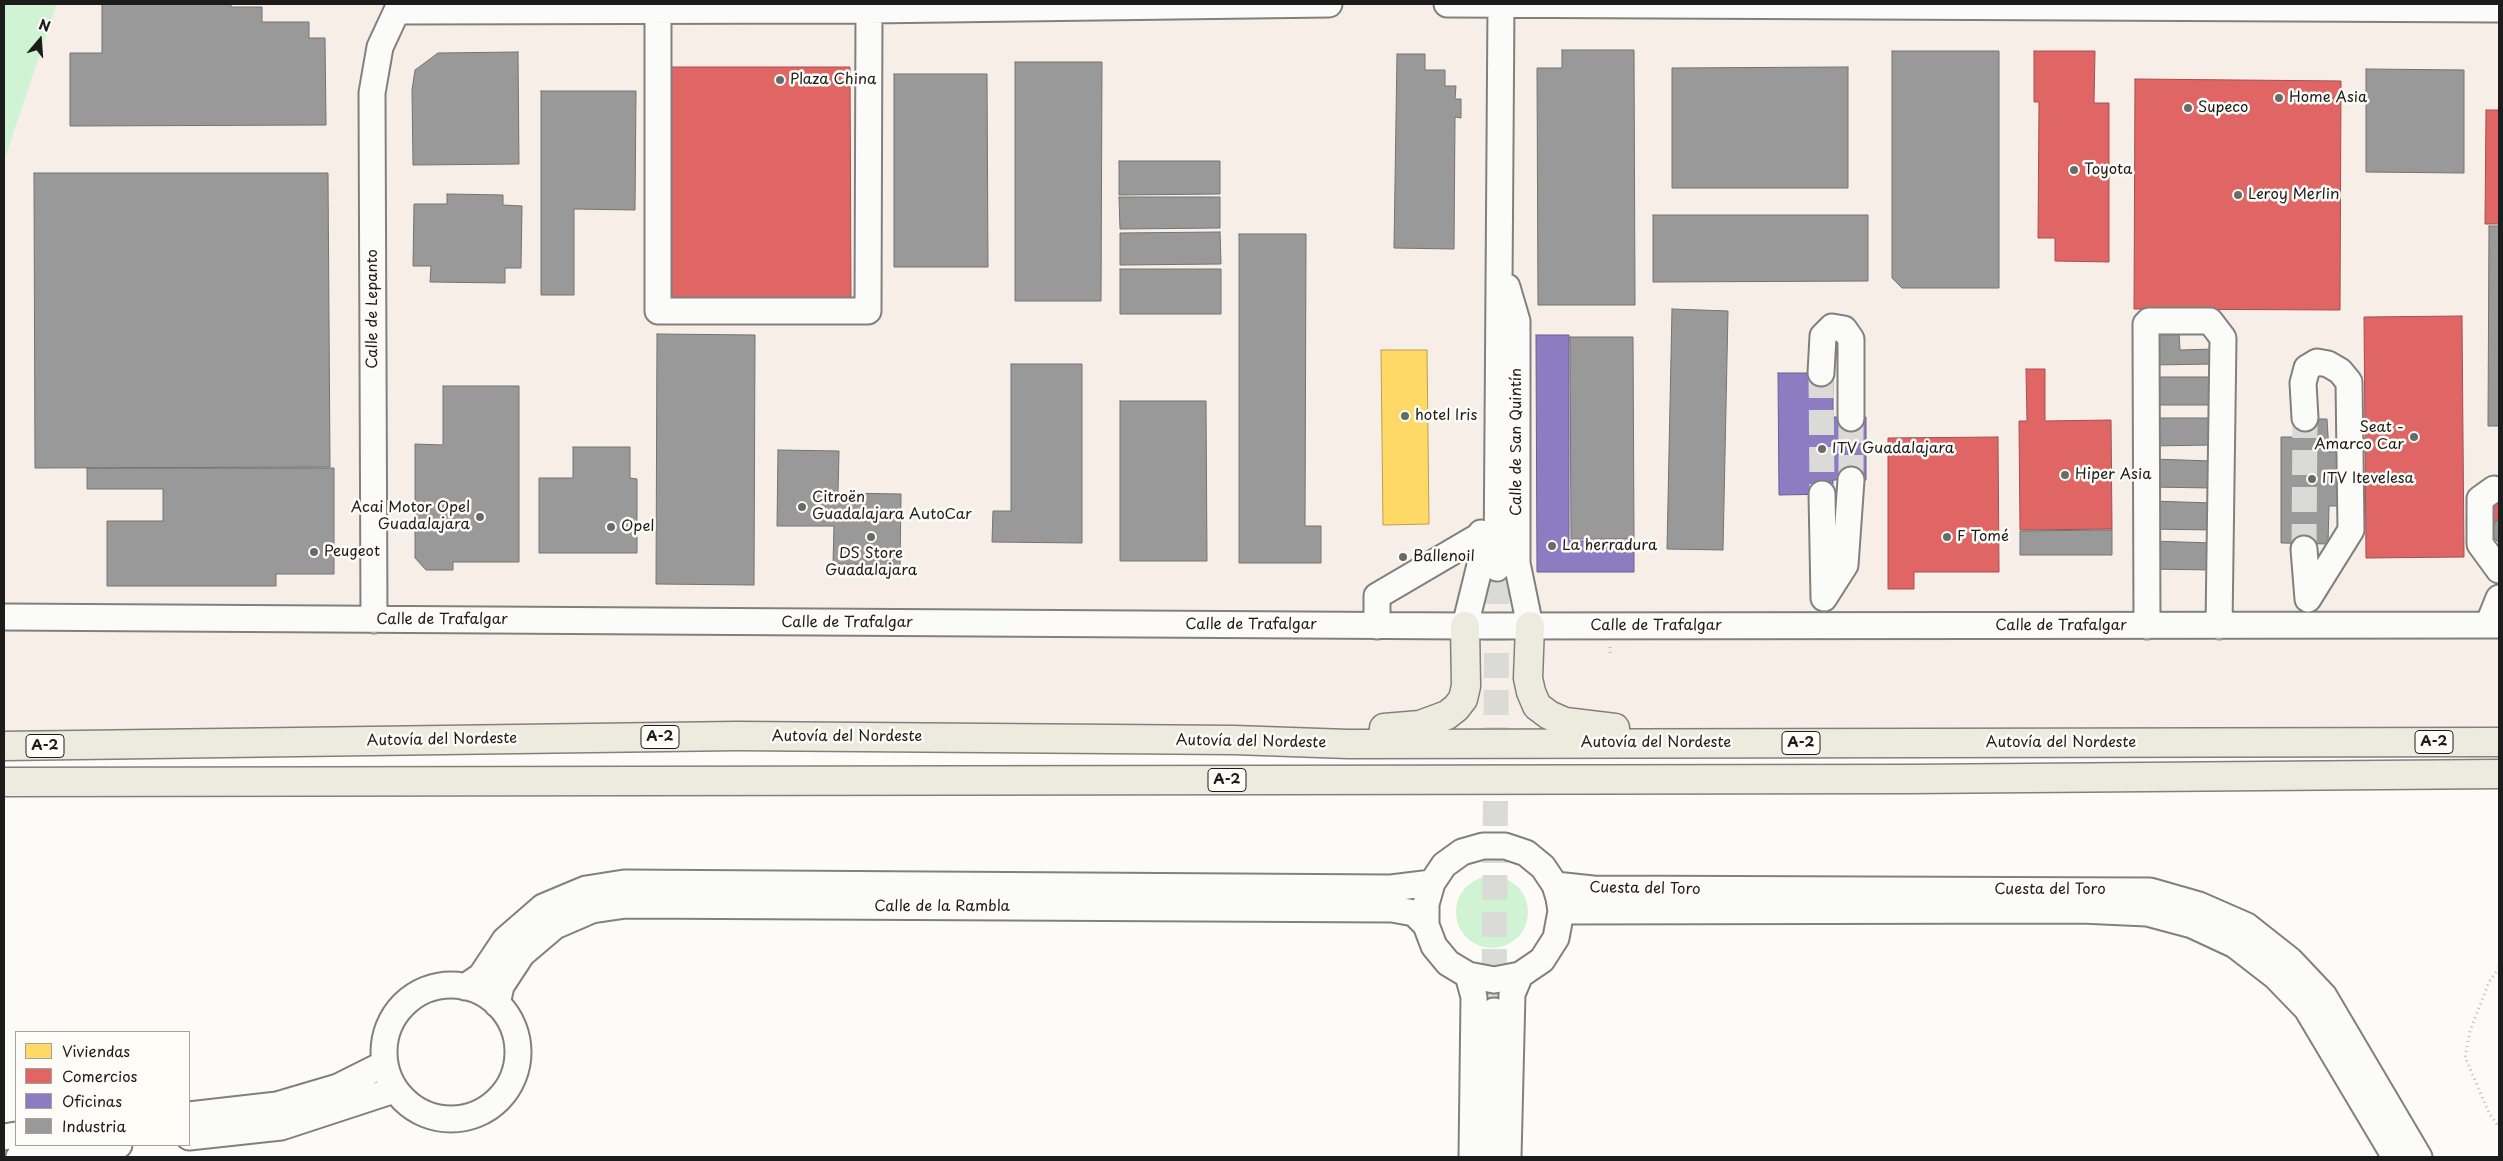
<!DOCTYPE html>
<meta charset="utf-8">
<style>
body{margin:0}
#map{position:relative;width:2503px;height:1161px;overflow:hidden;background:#fcfbf8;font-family:"Playpen Sans",sans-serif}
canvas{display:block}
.frame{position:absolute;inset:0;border:5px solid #1c1c1c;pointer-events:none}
.legend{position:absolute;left:15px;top:1031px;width:175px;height:115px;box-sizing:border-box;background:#fdfcf7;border:1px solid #a3a29f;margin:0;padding:6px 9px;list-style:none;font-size:15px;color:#1c1c1c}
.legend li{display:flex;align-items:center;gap:10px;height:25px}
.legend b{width:25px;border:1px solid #a3a29f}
.north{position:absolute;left:15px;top:15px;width:50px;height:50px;-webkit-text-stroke:4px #fdfcf7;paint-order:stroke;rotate:18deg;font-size:14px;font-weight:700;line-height:20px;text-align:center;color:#1c1c1c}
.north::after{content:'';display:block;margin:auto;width:18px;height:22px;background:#1c1c1c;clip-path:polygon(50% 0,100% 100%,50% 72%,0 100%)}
</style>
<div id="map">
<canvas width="2503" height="1161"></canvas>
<div class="frame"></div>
<ul class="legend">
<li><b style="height:14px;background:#ffd966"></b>Viviendas</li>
<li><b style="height:14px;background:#e06666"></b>Comercios</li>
<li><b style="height:14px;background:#8e7cc3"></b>Oficinas</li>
<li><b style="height:14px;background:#999"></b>Industria</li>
</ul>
<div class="north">N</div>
</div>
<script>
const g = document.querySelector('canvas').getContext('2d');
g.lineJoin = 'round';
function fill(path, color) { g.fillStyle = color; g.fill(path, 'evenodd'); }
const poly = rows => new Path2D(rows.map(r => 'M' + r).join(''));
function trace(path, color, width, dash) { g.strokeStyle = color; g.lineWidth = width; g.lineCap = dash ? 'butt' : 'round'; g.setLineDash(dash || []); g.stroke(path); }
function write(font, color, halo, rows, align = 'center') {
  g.font = font + ' "Playpen Sans",sans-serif'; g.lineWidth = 5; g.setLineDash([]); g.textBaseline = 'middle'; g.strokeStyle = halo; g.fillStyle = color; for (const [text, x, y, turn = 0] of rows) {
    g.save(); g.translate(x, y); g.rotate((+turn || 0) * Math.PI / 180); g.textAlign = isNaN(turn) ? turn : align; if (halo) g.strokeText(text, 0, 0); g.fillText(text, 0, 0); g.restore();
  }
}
const built = poly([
 [57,4,2499,4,2499,741,4,740,4,161]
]);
const green = poly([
 [4,4,57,4,4,161],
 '1456 912a36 36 0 1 1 72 0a36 36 0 1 1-72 0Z'
]);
const homes = poly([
 [1381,350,1427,350,1429,524,1383,525,1381,350]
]);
const shops = poly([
 [2034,51,2095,51,2094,103,2109,103,2109,262,2055,261,2055,238,2038,238,2039,102,2034,102,2034,51],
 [671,67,850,67,851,301,671,300,671,67],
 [2135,79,2341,81,2340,310,2134,309,2135,79],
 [2486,110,2499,110,2499,224,2485,224,2486,110],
 [2462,316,2464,557,2366,558,2364,317,2462,316],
 [2026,369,2045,369,2045,421,2111,420,2112,529,2020,530,2019,421,2027,421,2026,369],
 [1998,437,1999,572,1914,572,1914,589,1888,589,1888,438,1998,437],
 [2499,494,2499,518,2491,527,2485,502,2499,494]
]);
const offices = poly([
 [1536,335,1569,335,1569,541,1634,541,1634,572,1537,572,1536,335],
 [1778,373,1833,373,1833,417,1866,417,1866,480,1833,480,1833,494,1779,495,1778,373]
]);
const industry = poly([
 [102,4,231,4,231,7,262,7,262,22,309,22,309,38,325,38,326,125,70,126,70,53,102,53,102,4],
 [1562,50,1634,50,1635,305,1538,305,1537,68,1562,68,1562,50],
 [1892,51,1999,51,1999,288,1902,288,1892,278,1892,51],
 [518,52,519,164,413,165,412,90,415,70,438,53,518,52],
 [1397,54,1425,54,1425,70,1445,70,1445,86,1456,86,1455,99,1461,99,1461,118,1455,117,1454,249,1394,248,1397,54],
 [1015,62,1102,62,1101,301,1015,301,1015,62],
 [1848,67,1848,188,1672,188,1672,68,1848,67],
 [2366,69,2464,70,2464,173,2366,172,2366,69],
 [894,74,987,74,988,267,894,267,894,74],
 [541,91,636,91,635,210,574,209,574,295,541,295,541,91],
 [1119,161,1220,161,1220,194,1119,195,1119,161],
 [34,173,328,173,330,467,35,468,34,173],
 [447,194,503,195,503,205,522,206,521,268,505,268,505,283,430,282,431,266,413,266,414,204,447,204,447,194],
 [1119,197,1220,197,1220,228,1120,229,1119,197],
 [1653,215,1868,215,1868,281,1653,282,1653,215],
 [2489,226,2499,226,2499,426,2488,426,2489,226],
 [1220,232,1221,264,1120,265,1120,233,1220,232],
 [1239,234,1306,234,1305,526,1321,526,1321,563,1239,563,1239,234],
 [1120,269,1221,269,1221,314,1120,314,1120,269],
 [1672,309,1728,311,1723,550,1667,549,1672,309],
 [2151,333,2179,333,2180,350,2213,349,2213,364,2152,365,2151,333],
 [657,334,755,335,754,585,656,584,657,334],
 [1570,337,1633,337,1634,539,1571,539,1570,337],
 [1011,364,1082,364,1082,543,992,542,993,511,1011,511,1011,364],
 [2152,377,2213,377,2212,405,2152,405,2152,377],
 [443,386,519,386,519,562,453,562,453,570,426,570,415,558,415,444,443,445,443,386],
 [1120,401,1206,401,1207,561,1120,561,1120,401],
 [2151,418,2211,418,2211,445,2151,446,2151,418],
 [2299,419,2327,419,2329,452,2344,452,2344,506,2329,506,2328,544,2281,543,2281,437,2299,437,2299,419],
 [573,447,630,447,630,478,637,479,637,553,539,553,539,478,573,478,573,447],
 [778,450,839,451,838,493,901,494,900,565,833,564,834,526,777,526,778,450],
 [2152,459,2212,461,2211,488,2151,487,2152,459],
 [87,468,334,468,334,574,276,574,276,586,107,586,107,521,163,521,163,489,87,489,87,468],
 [2152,501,2212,503,2211,530,2151,529,2152,501],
 [2499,518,2499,543,2487,531,2499,518],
 [2112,530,2112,555,2020,555,2020,531,2112,530],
 [2152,541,2212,543,2211,570,2151,569,2152,541]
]);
const minorTunnel = poly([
 [1821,373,1822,494],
 [1851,480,1851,418],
 [2304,549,2305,418],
 [1494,1011,1497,568]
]);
const path = poly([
 [1610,647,1610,656],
 [2499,968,2489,982,2470,1031,2465,1057,2489,1113,2499,1127]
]);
const minor = poly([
 [1447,4,2499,9],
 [397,11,869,10,1329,4],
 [658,11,658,311,868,311,869,10],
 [1507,287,1517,321,1517,563,1530,626],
 [1821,373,1823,336,1832,327,1844,329,1851,339,1851,418],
 [2494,489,2480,499,2480,544,2499,570],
 [1822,494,1824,598,1845,565,1851,480],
 [2304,549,2308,599,2351,530,2349,382,2340,371,2328,364,2317,362,2307,368,2303,383,2305,418],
 [1497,568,1501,4],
 [4,617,1465,626,2499,625],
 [374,620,372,93,380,47,400,4],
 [2488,625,2499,598],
 [1377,626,1377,596,1481,535],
 [1465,626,1481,561,1481,533],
 [2147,626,2146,324,2149,321,2210,321,2223,338,2219,626],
 [1555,885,1593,889,2150,891,2199,905,2247,926,2290,960,2324,996,2419,1157],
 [1561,911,2081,910,2147,913,2192,925,2235,945,2275,976,2307,1009,2395,1157],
 [1468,975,1474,997,1472,1157],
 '384 1052a67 67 0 1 1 134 0a67 67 0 1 1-134 0Z',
 [465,987,481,976,505,940,543,907,586,889,624,883,1391,888,1432,883],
 [497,1004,501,986,522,954,555,926,592,910,626,905,1392,909,1414,913,1426,925],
 [189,1115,277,1105,338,1087,384,1064],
 [4,1137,16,1135],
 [189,1137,281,1127,394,1090],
 [19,1157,119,1145],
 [1490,1157,1494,1011],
 [1508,1157,1512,994,1520,975,1542,960,1556,938,1561,911,1559,898,1555,885,1543,867,1526,853,1505,846,1483,846,1462,852,1444,865,1432,883,1426,904,1426,925,1434,946,1448,963,1468,975,1494,980,1520,975]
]);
const highway = poly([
 [1530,626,1528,678,1531,692,1537,706,1549,715,1565,722,1615,728],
 [1384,728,1420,725,1447,715,1456,708,1463,699,1466,686,1465,626],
 [4,746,737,736,1234,740,1348,744,2499,742],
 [4,782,1911,779,2499,774]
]);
const markers = [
 [780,80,5,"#6a6a69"],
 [2279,98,5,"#6a6a69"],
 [2188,108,5,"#6a6a69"],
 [2074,170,5,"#6a6a69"],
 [2238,195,5,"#6a6a69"],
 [1405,416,5,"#6a6a69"],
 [2414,437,5,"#6a6a69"],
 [1822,449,5,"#6a6a69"],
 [2065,475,5,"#6a6a69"],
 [2312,479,5,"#6a6a69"],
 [802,507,5,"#6a6a69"],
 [480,517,5,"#6a6a69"],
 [611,527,5,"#6a6a69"],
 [871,537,5,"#6a6a69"],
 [1947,537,5,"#6a6a69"],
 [1552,546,5,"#6a6a69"],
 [314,552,5,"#6a6a69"],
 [1403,557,5,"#6a6a69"]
];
const shields = [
 [660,737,38],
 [2434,742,38],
 [1801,743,38],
 [45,746,38],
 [1227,780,38]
];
const shieldNames = [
 ["A-2",660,737],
 ["A-2",2434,742],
 ["A-2",1801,743],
 ["A-2",45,746],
 ["A-2",1227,780]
];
const poiNames = [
 ["Plaza China",790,80],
 ["Home Asia",2289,98],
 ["Supeco",2198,108],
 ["Toyota",2084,170],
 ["Leroy Merlin",2248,195],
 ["hotel Iris",1415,416],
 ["Seat -",2404,428,"right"],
 ["Amarco Car",2404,445,"right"],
 ["ITV Guadalajara",1832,449],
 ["Hiper Asia",2075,475],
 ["ITV Itevelesa",2322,479],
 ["Citroën",812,498],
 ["Guadalajara AutoCar",812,515],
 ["Acai Motor Opel",470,508,"right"],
 ["Guadalajara",470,525,"right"],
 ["Opel",621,527],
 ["F Tomé",1957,537],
 ["La herradura",1562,546],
 ["Peugeot",324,552],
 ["DS Store",871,554,"center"],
 ["Guadalajara",871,571,"center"],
 ["Ballenoil",1413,557]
];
const streetNames = [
 ["Calle de Lepanto",373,309,-90],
 ["Calle de San Quintín",1517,442,-90],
 ["Calle de Trafalgar",442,620],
 ["Calle de Trafalgar",847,623],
 ["Calle de Trafalgar",1251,625],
 ["Calle de Trafalgar",1656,626],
 ["Calle de Trafalgar",2061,626],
 ["Autovía del Nordeste",847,737],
 ["Autovía del Nordeste",442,740,-1],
 ["Autovía del Nordeste",1251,742,1],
 ["Autovía del Nordeste",1656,743],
 ["Autovía del Nordeste",2061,743],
 ["Cuesta del Toro",1645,889,1],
 ["Cuesta del Toro",2050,890],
 ["Calle de la Rambla",942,907]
];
fill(built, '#f8eee8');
fill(green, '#cff3d3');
fill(homes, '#ffd966');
trace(homes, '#bba050', 1);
fill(shops, '#e06666');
trace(shops, '#a55050', 1);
fill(offices, '#8e7cc3');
trace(offices, '#6c5f91', 1);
fill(industry, '#999');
trace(industry, '#747474', 1);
trace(minorTunnel, '#dadad7', 25, [25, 12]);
trace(minor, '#81807f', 29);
trace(highway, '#81807f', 31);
trace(path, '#bbbab8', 3, [1, 4]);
trace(minor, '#fbfbf9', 25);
trace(highway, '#edeade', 28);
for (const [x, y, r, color] of markers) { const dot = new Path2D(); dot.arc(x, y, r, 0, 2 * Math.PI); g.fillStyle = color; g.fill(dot); trace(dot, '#fdfcf7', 2); }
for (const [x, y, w] of shields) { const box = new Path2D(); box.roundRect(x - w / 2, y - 11.5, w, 23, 4); g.fillStyle = '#fdfcf7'; g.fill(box); trace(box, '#1c1c1c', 1); }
write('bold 14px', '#1c1c1c', null, shieldNames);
write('15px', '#1c1c1c', '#fdfcf7', poiNames, 'left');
write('15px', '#1c1c1c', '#fdfcf7', streetNames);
</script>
